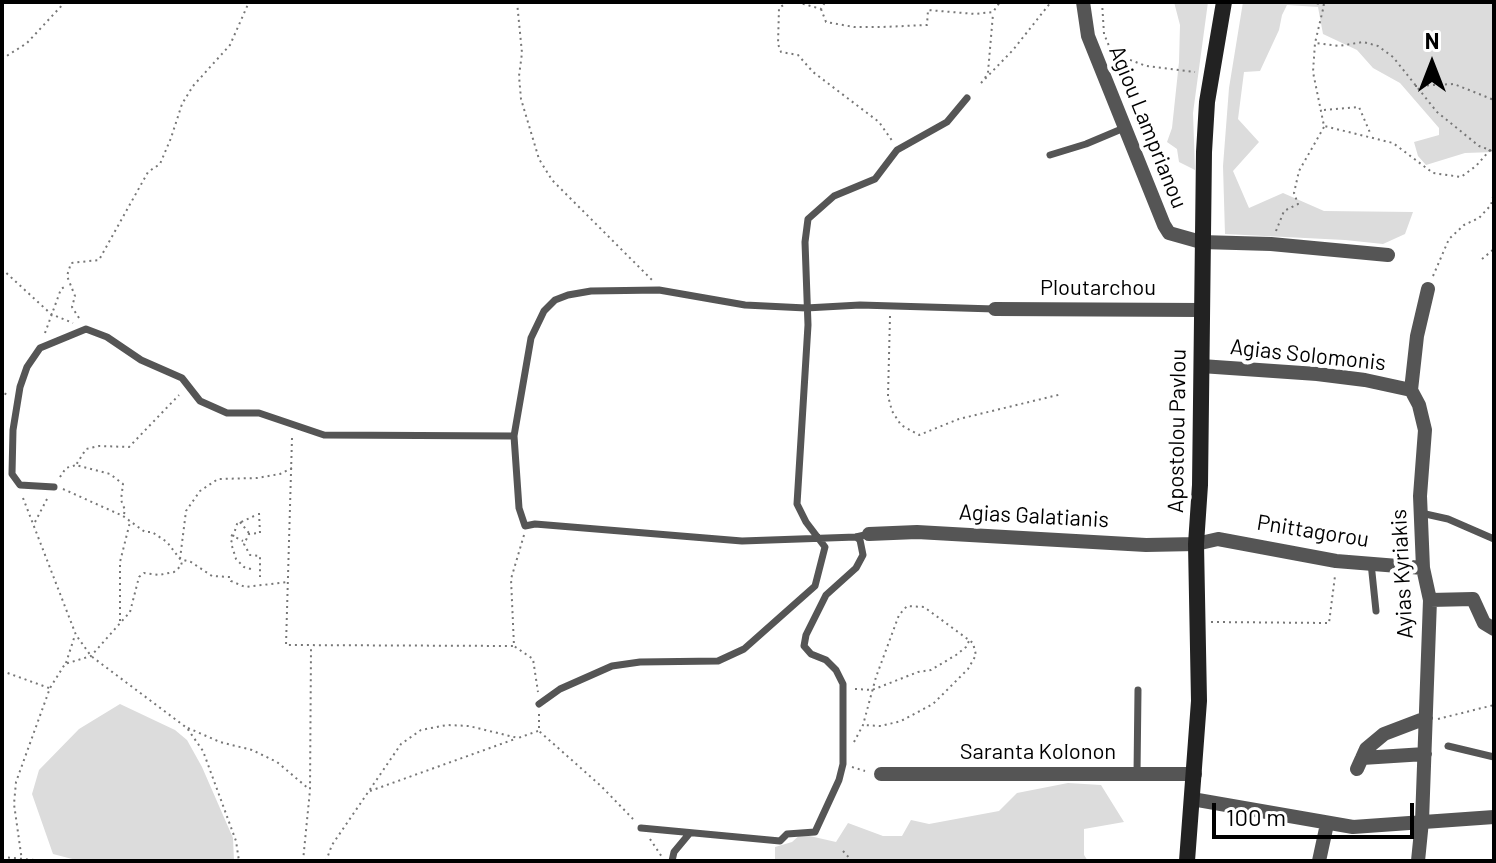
<!DOCTYPE html>
<style>
body{margin:0}
#map{position:relative;width:1496px;height:863px;overflow:hidden;background:#fff;font-family:Barlow,sans-serif}
canvas{display:block}
.frame{position:absolute;inset:0;border:4px solid #000;pointer-events:none}
.north{position:absolute;left:1392px;top:24px;width:80px;height:80px;-webkit-text-stroke:6px #fff;paint-order:stroke;rotate:0deg;font-size:22px;font-weight:700;line-height:32px;text-align:center;color:#000}
.north::after{content:'';display:block;margin:auto;width:28px;height:36px;background:#000;clip-path:polygon(50% 0,100% 100%,50% 72%,0 100%)}
.scale{position:absolute;left:1212px;top:803px;width:202px;height:36px;box-sizing:border-box;border:4px solid #000;border-top:0;padding-left:10px;font-size:24px;line-height:28px;white-space:nowrap;color:#000;-webkit-text-stroke:6px #fff;paint-order:stroke}
</style>
<div id="map">
<canvas width="1496" height="863"></canvas>
<div class="frame"></div>
<div class="north">N</div>
<div class="scale">100 m</div>
</div>
<script>
const g = document.querySelector('canvas').getContext('2d');
g.lineJoin = 'round';
function fill(path, color) { g.fillStyle = color; g.fill(path, 'evenodd'); }
const poly = rows => new Path2D(rows.map(r => 'M' + r).join(''));
function trace(path, color, width, dash) { g.strokeStyle = color; g.lineWidth = width; g.lineCap = dash ? 'butt' : 'round'; g.setLineDash(dash || []); g.stroke(path); }
function write(font, color, halo, rows, align = 'center') {
  g.font = font + ' Barlow,sans-serif'; g.lineWidth = 8; g.setLineDash([]); g.textBaseline = 'middle'; g.strokeStyle = halo; g.fillStyle = color; for (const [text, x, y, turn = 0] of rows) {
    g.save(); g.translate(x, y); g.rotate((+turn || 0) * Math.PI / 180); g.textAlign = isNaN(turn) ? turn : align; if (halo) g.strokeText(text, 0, 0); g.fillText(text, 0, 0); g.restore();
  }
}
const green = poly([
 [1174,2,1208,2,1193,113,1195,170,1179,162,1177,149,1167,142,1172,128,1179,62,1180,25],
 [1243,2,1494,2,1494,152,1465,153,1426,165,1418,156,1414,142,1439,135,1439,128,1400,83,1373,68,1357,50,1323,34,1318,7,1287,5,1282,15,1279,30,1260,71,1244,72,1238,119,1259,142,1233,171,1249,208,1283,193,1324,211,1413,212,1405,234,1383,244,1345,240,1225,234,1223,166,1229,88],
 [120,704,175,730,187,740,202,767,233,838,234,861,80,861,53,854,32,794,39,770,79,729],
 [1068,783,1101,785,1124,822,1084,829,1084,855,1088,861,805,861,775,859,775,847,792,842,801,834,836,842,848,823,883,836,902,836,911,820,929,824,999,811,1017,793]
]);
const path = poly([
 [517,2,522,53,519,76,521,99,539,159,552,180,652,280],
 [788,2,779,8,778,44,781,52,798,55,813,72,879,122,893,142],
 [797,2,821,9,825,2],
 [1102,2,1104,34,1112,53,1146,66,1195,72],
 [1311,2,1324,5,1315,43,1313,72,1324,126,1393,143,1433,173,1461,177,1476,166,1490,150,1479,146,1437,112,1393,57,1378,46,1363,42,1339,46,1315,43],
 [821,9,826,22,854,27,882,27,927,25,928,10,975,14,993,12,1000,2],
 [2,59,27,43,65,2],
 [985,78,988,72,993,14],
 [981,83,1013,50,1051,2],
 [1415,86,1454,84,1494,100],
 [1324,110,1359,107,1371,135],
 [1494,145,1490,150,1494,153],
 [1154,164,1167,165,1167,170],
 [1276,231,1284,211,1298,204,1294,193,1299,171,1324,127],
 [1482,259,1494,249],
 [2,269,51,314,73,323],
 [1433,276,1449,239,1464,225,1479,218,1491,205,1494,193],
 [890,316,888,396,892,411,901,425,919,435,959,419,1062,394],
 [79,318,72,307,75,296,67,276,71,263,99,260,148,172,160,164,171,138,182,104,193,86,230,45,249,2],
 [45,333,61,289,66,286],
 [2,400,7,391],
 [292,438,286,645,514,646],
 [60,477,66,468,76,465],
 [63,489,123,516,145,532,152,532,167,542,180,559,191,562,212,576,230,577,231,581,245,587,288,582],
 [23,498,76,635,91,656,187,728,203,751,236,841,239,861],
 [259,513,260,533,249,534,244,544,250,555,260,556,260,577],
 [124,514,125,510,121,500,123,484,110,474,76,465,86,449,99,446,129,447,179,395],
 [254,516,237,524,231,543,236,559,244,567,254,570],
 [35,522,47,499],
 [240,522,249,533],
 [231,535,243,541],
 [524,535,511,579,514,646,533,659,538,692],
 [120,621,120,562,130,522],
 [1211,622,1329,623,1335,576],
 [66,663,75,635],
 [2,671,49,688],
 [855,689,872,690,918,672,931,670,956,655,966,647,969,641],
 [539,714,539,731,601,786,633,819],
 [1438,719,1494,705],
 [188,728,220,742,252,750,277,762,309,789],
 [854,742,863,725,876,677,899,615,907,606,924,607,973,643,976,655,968,669,933,704,901,721,881,726,863,725],
 [852,767,865,771],
 [370,791,515,739],
 [650,839,662,857],
 [843,851,852,861],
 [2,857,45,861],
 [22,861,14,804,16,782,50,688,65,664,91,656,130,612,139,577,144,573,159,575,174,572,182,565,180,559,186,511,200,491,218,479,257,478,280,474,292,468],
 [303,861,310,790,311,647],
 [326,861,332,845,401,744,421,730,447,725,469,726,518,738,538,731]
]);
const lane = poly([
 [1050,155,1086,144,1124,128],
 [54,487,20,485,12,474,13,430,20,387,27,367,40,348,86,329,107,337,141,360,182,378,200,401,227,413,259,413,324,435,514,436],
 [1421,513,1448,519,1494,539],
 [869,534,856,537,742,541,535,524,525,526,519,508,514,436,531,338,544,311,555,300,568,295,591,291,659,290,745,305,806,308,860,305,995,309],
 [1371,563,1376,611],
 [539,704,560,689,612,666,640,662,718,661,744,649,815,586,825,547,806,522,797,504,808,325,805,242,808,219,834,196,875,179,897,150,947,122,967,98],
 [1448,746,1494,757],
 [1137,774,1138,690],
 [641,828,780,841,787,834,815,832,839,780,843,764,843,684,836,670,826,660,811,654,804,646,806,635,826,595,856,568,863,555,860,540,856,537],
 [672,861,674,852,689,834]
]);
const street = poly([
 [1083,2,1088,36,1164,225,1169,233,1201,242,1271,244,1388,255],
 [995,309,1201,310],
 [1201,366,1317,374,1365,380,1411,390],
 [869,534,917,532,1146,545,1196,544,1218,539,1336,561,1423,568],
 [1430,600,1473,599,1484,623,1494,629],
 [1362,758,1425,754],
 [1357,769,1366,749,1384,734,1426,718],
 [881,774,1195,774],
 [1192,799,1353,827,1494,817],
 [1319,861,1327,824],
 [1418,861,1422,821,1430,600,1423,568,1420,496,1425,430,1419,405,1411,390,1417,336,1428,289]
]);
const secondary = poly([
 [1187,861,1199,701,1196,544,1200,485,1204,152,1207,102,1224,2]
]);
const streetNames = [
 ["Agiou Lamprianou",1148,127,68],
 ["Ploutarchou",1098,288],
 ["Agias Solomonis",1308,355,6],
 ["Apostolou Pavlou",1177,431,-89],
 ["Agias Galatianis",1034,516,3],
 ["Pnittagorou",1313,531,9],
 ["Ayias Kyriakis",1402,574,-93],
 ["Saranta Kolonon",1038,752]
];
fill(green, '#dcdcdc');
trace(path, '#777', 2, [2, 4]);
trace(lane, '#555', 7);
trace(street, '#555', 14);
trace(secondary, '#222', 16);
write('22px', '#000', '#fff', streetNames);
</script>
